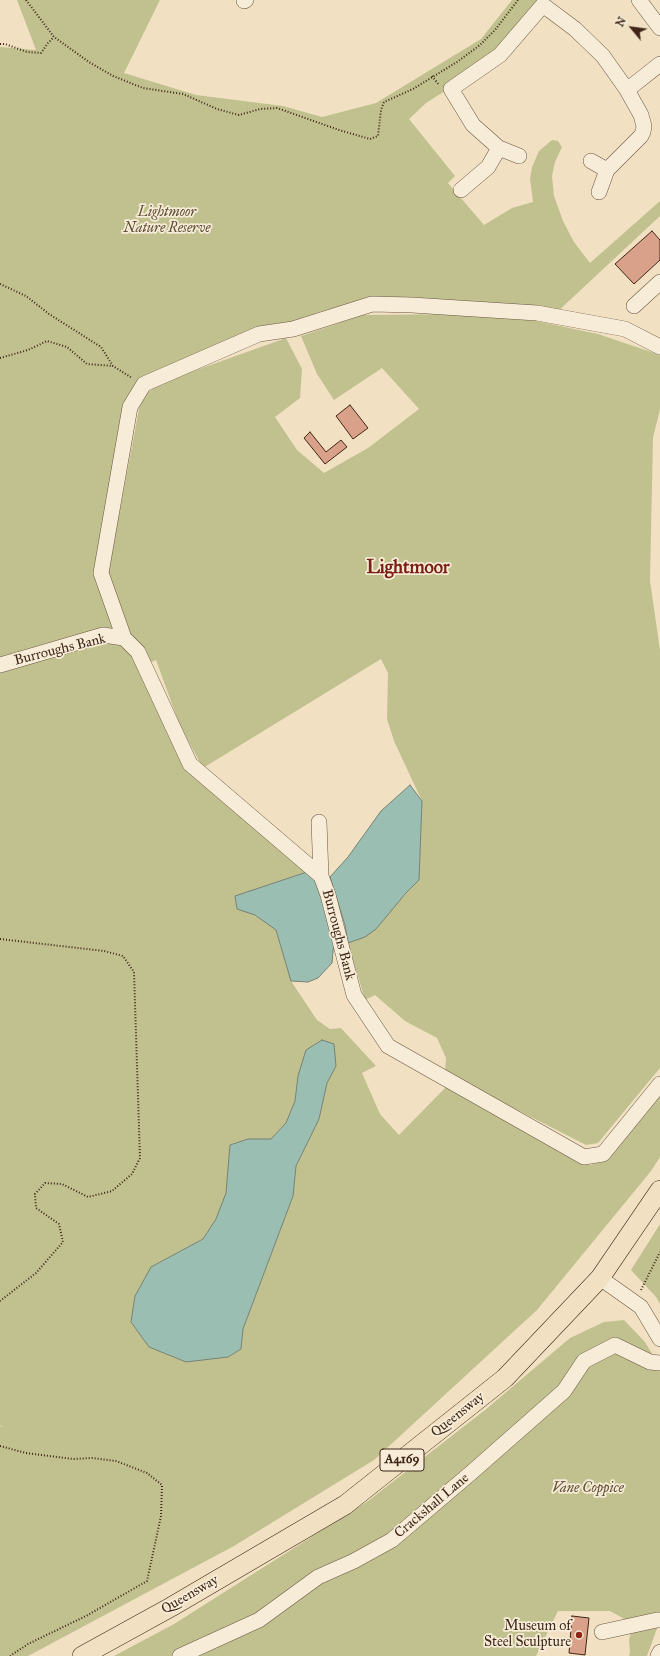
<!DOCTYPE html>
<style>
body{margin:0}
#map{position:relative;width:660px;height:1656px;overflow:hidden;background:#f1e1c2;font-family:"IM FELL Great Primer",serif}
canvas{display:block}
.north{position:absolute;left:612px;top:8px;width:40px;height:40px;-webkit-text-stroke:3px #f6ecd7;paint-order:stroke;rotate:299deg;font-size:11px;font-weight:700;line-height:16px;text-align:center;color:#402618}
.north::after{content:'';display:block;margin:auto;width:14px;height:18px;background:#402618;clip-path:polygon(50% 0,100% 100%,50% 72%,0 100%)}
</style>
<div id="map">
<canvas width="660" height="1656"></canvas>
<div class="north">N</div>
</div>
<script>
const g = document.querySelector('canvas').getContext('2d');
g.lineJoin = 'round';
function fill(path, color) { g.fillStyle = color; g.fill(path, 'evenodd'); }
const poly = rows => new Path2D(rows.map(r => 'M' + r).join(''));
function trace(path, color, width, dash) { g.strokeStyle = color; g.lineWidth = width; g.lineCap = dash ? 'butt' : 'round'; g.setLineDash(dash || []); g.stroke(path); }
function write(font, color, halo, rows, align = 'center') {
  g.font = font + ' "IM FELL Great Primer",serif'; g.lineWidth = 3.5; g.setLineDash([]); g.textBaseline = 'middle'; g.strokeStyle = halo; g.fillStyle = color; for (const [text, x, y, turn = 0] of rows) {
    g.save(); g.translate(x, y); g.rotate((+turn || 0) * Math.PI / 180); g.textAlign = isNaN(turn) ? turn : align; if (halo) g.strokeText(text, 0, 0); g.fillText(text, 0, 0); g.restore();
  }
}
const green = poly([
 [17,0,160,0,124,73,196,95,283,106,322,117,376,103,481,39,512,0,541,0,491,57,444,87,445,91,426,103,409,119,455,176,448,183,484,225,512,208,533,202,530,179,532,167,539,151,552,140,558,141,562,147,555,162,552,176,554,196,563,221,574,242,590,263,660,201,660,216,555,314,352,303,319,312,287,324,278,323,254,330,146,375,122,409,105,535,119,515,141,398,160,383,286,338,302,369,300,398,275,417,297,450,324,473,368,448,419,409,382,368,334,400,317,374,301,336,363,315,464,314,536,321,598,334,660,355,660,409,653,438,650,581,660,650,660,1068,598,1143,586,1145,445,1073,446,1058,437,1038,405,1021,375,995,365,1000,348,943,365,937,419,880,422,801,394,741,387,719,388,673,381,659,203,768,180,726,156,660,139,667,182,765,307,872,235,896,237,909,255,915,276,930,291,981,317,1020,330,1029,341,1028,376,1066,362,1073,380,1114,399,1135,447,1086,590,1165,608,1160,660,1093,660,1157,651,1171,537,1310,374,1460,234,1546,28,1656,0,1656,0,1426,3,1427,0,1425,0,47,36,50],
 [336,1066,327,1083,319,1119,296,1166,293,1196,243,1329,241,1349,228,1357,186,1362,149,1347,131,1322,135,1296,151,1267,203,1239,217,1219,226,1193,230,1145,248,1139,271,1139,286,1123,295,1101,298,1076],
 [660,1224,660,1304,656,1297,631,1270],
 [624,1320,645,1342,660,1367,660,1612,628,1621,610,1611,558,1611,536,1656,114,1656,174,1624,368,1501,485,1410,570,1338,604,1322],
 [659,1623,647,1656,629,1656,630,1652,629,1640,632,1628]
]);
const water = poly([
 [410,785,422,801,419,880,406,893,376,929,365,937,348,943,345,925,330,877,348,857,381,811,410,785],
 [307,872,316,880,334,940,332,963,318,978,308,982,291,981,276,930,255,915,237,909,235,896,307,872],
 [322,1040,334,1044,336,1066,327,1083,319,1119,296,1166,293,1196,243,1329,241,1349,228,1357,186,1362,149,1347,131,1322,135,1296,151,1267,203,1239,216,1219,226,1193,230,1145,248,1139,271,1139,286,1123,295,1101,298,1076,306,1050,322,1040]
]);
const building = poly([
 [652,231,660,240,660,260,634,284,615,264,652,231],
 [350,405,368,428,353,439,336,416,350,405],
 [310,432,326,452,341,440,347,447,325,464,304,438,310,432],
 [572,1616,589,1618,585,1655,569,1653,572,1616]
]);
const path = poly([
 [26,0,54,37,89,62,113,76,143,88,183,94,217,109,239,115,260,109,277,108,339,130,370,139,378,136,381,110,384,102,413,89,457,62,480,45,495,30,518,0],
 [0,44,5,44,27,52,41,53,48,43,54,37],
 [432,76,439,85],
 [0,284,26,296,49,314,101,347,113,366,132,378],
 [0,358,28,350,47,341,67,347,87,364,113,366],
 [0,939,104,951,123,956,134,972,140,1158,132,1174,112,1191,88,1197,62,1184,45,1183,35,1194,36,1208,59,1224,63,1242,36,1273,0,1301],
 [641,1290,660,1252],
 [0,1446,26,1453,73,1459,92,1458,116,1461,147,1473,162,1485,161,1516,147,1581,88,1615,28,1644,10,1656]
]);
const minor = poly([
 [639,0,660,28],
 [244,1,246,0],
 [519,156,499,148,482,133,473,125,451,89,500,55,543,5,575,29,603,56,627,90],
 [591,161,607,170,641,136,643,132,644,126,641,115,627,90,660,64],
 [461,190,488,167,499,148],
 [599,192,607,170],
 [634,306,660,282],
 [124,638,101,573,130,407,144,384,259,334,293,329,372,304,412,305,537,313,625,329,660,347],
 [0,665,103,635,124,638,138,652,190,764,321,876,328,895,354,995,388,1046,584,1157,603,1154,660,1084],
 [319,822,321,876],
 [600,1278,641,1307,660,1339],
 [602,1632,657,1620,660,1620],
 [180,1656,259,1620,318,1577,354,1561,392,1540,472,1472,564,1391,584,1361,615,1345,650,1362,660,1363],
 [658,1656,660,1652]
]);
const major = poly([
 [82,1656,171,1607,345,1505,505,1378,600,1278,660,1190]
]);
const markers = [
 [579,1635,4,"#8f2418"]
];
const shields = [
 [402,1460,44]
];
const shieldNames = [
 ["A4169",402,1460]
];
const parkNames = [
 ["Lightmoor",167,213],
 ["Nature Reserve",167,229],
 ["Vane Coppice",588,1489]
];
const streetNames = [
 ["Burroughs Bank",60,650,-14],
 ["Burroughs Bank",338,935,75],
 ["Queensway",458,1415,-38],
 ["Crackshall Lane",432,1506,-40],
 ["Queensway",190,1595,-30]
];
const poiNames = [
 ["Museum of",571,1627],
 ["Steel Sculpture",571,1643]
];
const districtNames = [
 ["Lightmoor",408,569]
];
fill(green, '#c0c18f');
fill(water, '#9bbeb2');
trace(water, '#778174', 1);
fill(building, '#d9a189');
trace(building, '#402618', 1);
trace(minor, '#6c5542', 16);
trace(major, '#402618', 20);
trace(path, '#402618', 2, [1, 2]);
trace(minor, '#f6ecd7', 15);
trace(major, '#f1e1c2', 19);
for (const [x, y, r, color] of markers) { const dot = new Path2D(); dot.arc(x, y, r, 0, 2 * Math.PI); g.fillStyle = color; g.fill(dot); trace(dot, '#f6ecd7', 1.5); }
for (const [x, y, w] of shields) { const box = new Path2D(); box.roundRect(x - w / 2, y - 11, w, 22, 3); g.fillStyle = '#f6ecd7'; g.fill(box); trace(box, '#402618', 1); }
write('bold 13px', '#402618', null, shieldNames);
write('italic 14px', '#604d36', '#f6ecd7', parkNames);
write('14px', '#402618', '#f6ecd7', streetNames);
write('14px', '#402618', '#f6ecd7', poiNames, 'right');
write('bold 18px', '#7a1f14', '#f6ecd7', districtNames);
</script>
